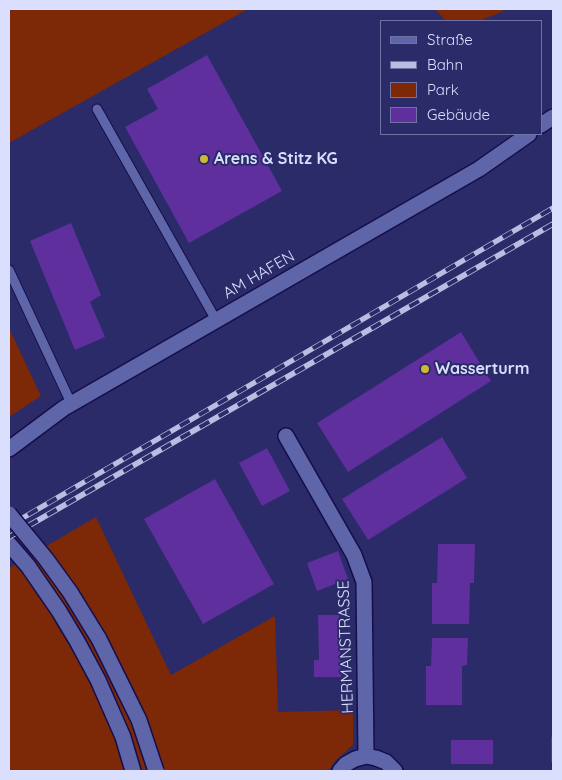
<!DOCTYPE html>
<meta charset="utf-8">
<style>
body{margin:0}
#map{position:relative;width:562px;height:780px;overflow:hidden;background:#2a2b68;font-family:Quicksand,sans-serif}
canvas{display:block}
.frame{position:absolute;inset:0;border:10px solid #dadffe;pointer-events:none}
.legend{position:absolute;left:380px;top:20px;width:162px;height:115px;box-sizing:border-box;background:#2a2b68;border:1px solid #7073a4;margin:0;padding:6px 9px;list-style:none;font-size:15px;color:#dadffe}
.legend li{display:flex;align-items:center;gap:10px;height:25px}
.legend b{width:25px;border:1px solid #7073a4}
</style>
<div id="map">
<canvas width="562" height="780"></canvas>
<div class="frame"></div>
<ul class="legend">
<li><b style="height:6px;background:#5e65a8"></b>Straße</li>
<li><b style="height:6px;background:#b8bde1"></b>Bahn</li>
<li><b style="height:14px;background:#7d2807"></b>Park</li>
<li><b style="height:14px;background:#5e2f9d"></b>Gebäude</li>
</ul>
</div>
<script>
const g = document.querySelector('canvas').getContext('2d');
g.lineJoin = 'round';
function fill(path, color) { g.fillStyle = color; g.fill(path, 'evenodd'); }
const poly = rows => new Path2D(rows.map(r => 'M' + r).join(''));
function trace(path, color, width, dash) { g.strokeStyle = color; g.lineWidth = width; g.lineCap = dash ? 'butt' : 'round'; g.setLineDash(dash || []); g.stroke(path); }
function write(font, color, halo, rows, align = 'center') {
  g.font = font + ' Quicksand,sans-serif'; g.lineWidth = 4; g.setLineDash([]); g.textBaseline = 'middle'; g.strokeStyle = halo; g.fillStyle = color; for (const [text, x, y, turn = 0] of rows) {
    g.save(); g.translate(x, y); g.rotate((+turn || 0) * Math.PI / 180); g.textAlign = isNaN(turn) ? turn : align; if (halo) g.strokeText(text, 0, 0); g.fillText(text, 0, 0); g.restore();
  }
}
const green = poly([
 [9,9,248,9,9,143],
 [435,9,504,9,502,12,479,21,446,21],
 [9,328,41,396,9,417],
 [96,517,171,675,275,616,278,712,353,710,353,745,335,761,328,771,9,771,9,568]
]);
const building = poly([
 [207,55,282,191,189,243,125,127,158,109,147,89],
 [71,223,101,295,90,302,105,337,75,350,30,241],
 [461,332,491,381,348,472,317,423],
 [442,437,467,478,368,540,342,499],
 [267,448,290,491,262,506,239,463],
 [215,479,274,584,203,624,144,519],
 [438,544,475,544,474,583,470,583,469,624,432,624,432,583,437,583],
 [338,551,348,579,317,591,307,563],
 [318,615,339,615,341,677,314,677,314,660,319,660],
 [432,638,468,638,467,665,462,666,462,705,426,705,426,666,431,666],
 [551,737,553,737,553,762,551,762],
 [451,740,493,740,493,764,451,764]
]);
const lane = poly([
 [97,109,216,320],
 [9,270,71,403]
]);
const street = poly([
 [541,125,553,117],
 [286,436,354,555,364,582,366,756],
 [9,449,64,408,479,169,529,134],
 [340,771,346,764,355,759,366,756,376,758,386,762,395,771]
]);
const secondary = poly([
 [9,544,28,566,59,611,77,641,98,680,123,737,133,771]
]);
const rail = poly([
 [9,526,553,208],
 [9,537,553,224]
]);
const secondaryBridge = poly([
 [9,514,46,559,70,592,99,639,139,720,156,771]
]);
const markers = [
 [204,159,5,"#d0b837"],
 [425,369,5,"#d0b837"]
];
const poiNames = [
 ["Arens & Stitz KG",214,159],
 ["Wasserturm",435,369]
];
const streetNames = [
 ["AM HAFEN",259,275,-30],
 ["HERMANSTRASSE",346,647,-92]
];
fill(green, '#7d2807');
fill(building, '#5e2f9d');
trace(lane, '#150e4b', 11);
trace(street, '#150e4b', 18);
trace(secondary, '#150e4b', 18);
trace(lane, '#5e65a8', 9);
trace(street, '#5e65a8', 15);
trace(secondary, '#5e65a8', 15);
trace(rail, '#b8bde1', 5.5);
trace(rail, '#2a2b68', 4, [11]);
trace(secondaryBridge, '#150e4b', 18, []);
trace(secondaryBridge, '#5e65a8', 15);
for (const [x, y, r, color] of markers) { const dot = new Path2D(); dot.arc(x, y, r, 0, 2 * Math.PI); g.fillStyle = color; g.fill(dot); trace(dot, '#2a2b68', 2); }
write('bold 16px', '#dadffe', '#2a2b68', poiNames, 'left');
write('16px', '#dadffe', '#2a2b68', streetNames);
</script>
